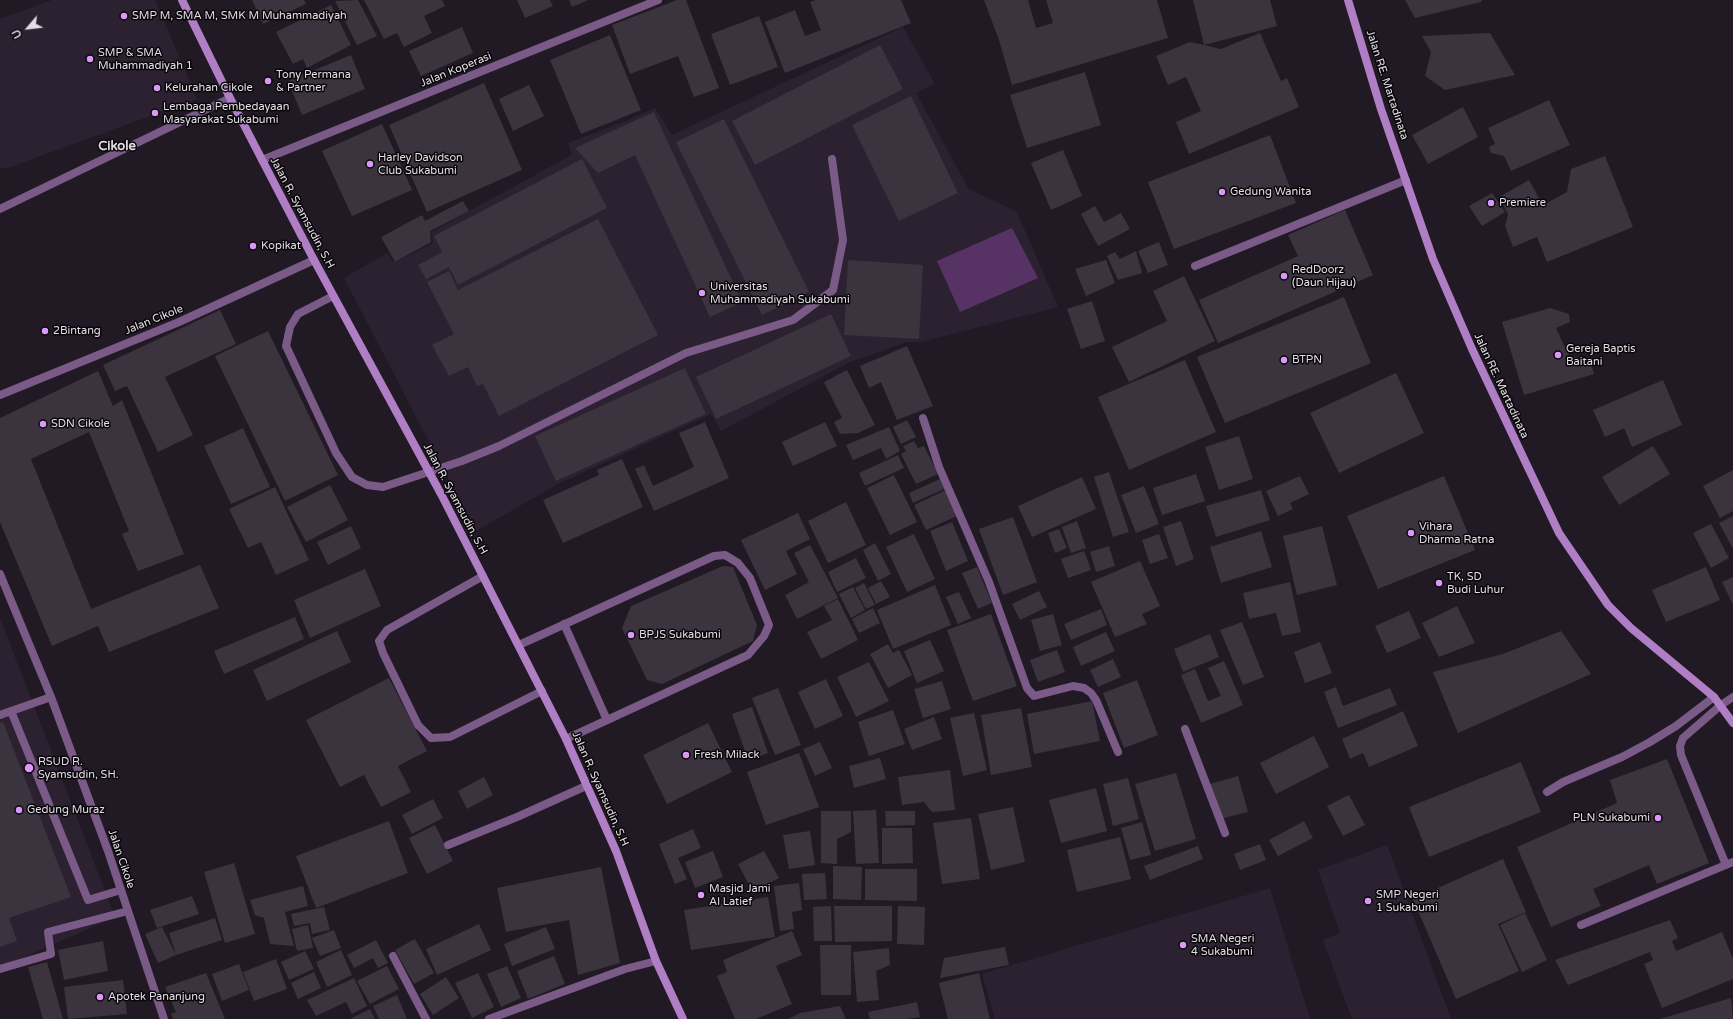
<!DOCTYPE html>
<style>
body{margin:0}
#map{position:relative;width:1733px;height:1019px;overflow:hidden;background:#211a24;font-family:"Varela Round",sans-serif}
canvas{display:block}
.north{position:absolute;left:8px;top:8px;width:40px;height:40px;-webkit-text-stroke:3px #09060a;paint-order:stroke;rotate:242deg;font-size:11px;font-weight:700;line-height:16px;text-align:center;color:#e3dee5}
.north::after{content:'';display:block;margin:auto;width:14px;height:18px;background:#e3dee5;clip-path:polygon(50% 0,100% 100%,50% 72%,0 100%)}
</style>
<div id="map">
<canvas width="1733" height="1019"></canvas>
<div class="north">U</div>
</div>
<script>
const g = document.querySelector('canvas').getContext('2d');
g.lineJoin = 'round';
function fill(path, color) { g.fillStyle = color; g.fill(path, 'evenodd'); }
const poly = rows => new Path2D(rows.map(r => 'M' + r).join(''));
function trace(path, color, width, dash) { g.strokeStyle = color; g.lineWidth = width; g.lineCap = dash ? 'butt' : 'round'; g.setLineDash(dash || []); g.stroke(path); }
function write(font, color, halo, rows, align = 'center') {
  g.font = font + ' "Varela Round",sans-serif'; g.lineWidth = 3; g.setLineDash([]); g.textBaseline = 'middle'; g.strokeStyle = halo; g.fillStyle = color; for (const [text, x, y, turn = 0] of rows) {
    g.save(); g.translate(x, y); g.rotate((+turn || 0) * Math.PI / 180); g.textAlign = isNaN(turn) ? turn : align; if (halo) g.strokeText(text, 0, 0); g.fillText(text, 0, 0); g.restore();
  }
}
const built = poly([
 [52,0,155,0,197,99,13,166,0,169,0,19],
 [903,27,935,84,916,93,969,189,1017,212,1058,307,921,342,907,342,850,362,721,431,711,414,562,482,474,532,451,484,344,278,387,253,394,263,433,243,431,232,572,155,568,143,626,121,655,108,672,135],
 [0,618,115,917,0,968],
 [1387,845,1451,1019,1352,1019,1323,940,1340,933,1318,870],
 [1270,888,1310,1019,995,1019,982,974]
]);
const green = poly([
 [1012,228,1038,278,960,312,937,261]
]);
const building = poly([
 [252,0,304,0,306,4,263,24],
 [358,0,377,36,357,45,335,1],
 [364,0,442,0,445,6,424,16,432,33,404,47,397,33,384,39],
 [517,0,550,0,553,6,525,18],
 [569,0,588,0,572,7],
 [677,0,686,0,719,88,694,97,678,56,630,74,612,25],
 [816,0,901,0,911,23,785,73,765,22,795,10,805,36,821,30,810,2],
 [984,0,1028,0,1036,28,1053,23,1046,0,1157,0,1168,38,1012,85,999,40],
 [1193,0,1270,0,1277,26,1204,45,1221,49,1260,33,1281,81,1287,78,1299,107,1189,154,1176,122,1201,111,1186,77,1168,85,1156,56,1190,42,1204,45],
 [1405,0,1482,0,1481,2,1415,18],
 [331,5,351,45,307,68,303,59,293,64,276,32],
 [759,16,778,67,730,85,711,34],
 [462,27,473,53,421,76,409,51],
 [1490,33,1515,75,1445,90,1425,76,1431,52,1422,36],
 [610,35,641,110,581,134,550,60],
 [880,45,903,89,755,165,732,121],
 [351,55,365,89,302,115,288,81],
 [1085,72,1101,125,1027,148,1010,95],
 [484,83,522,170,427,212,389,125],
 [529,85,544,116,513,131,499,99],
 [911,96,958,193,899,221,852,125],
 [1549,100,1570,145,1511,171,1504,156,1491,153,1489,147,1495,144,1488,128],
 [1463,107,1478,137,1428,164,1412,135],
 [654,112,742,302,710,317,635,155,598,173,575,148],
 [724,119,809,292,762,315,676,142],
 [382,124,412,190,352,216,322,151],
 [1270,135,1296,203,1174,249,1148,182],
 [1063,150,1082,196,1051,210,1031,163],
 [1605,156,1633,227,1547,262,1537,237,1513,247,1505,226,1508,214,1499,197,1529,180,1543,205,1567,192,1571,169],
 [582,159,607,208,458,285,449,267,426,279,418,265,442,252,434,236],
 [1492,193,1505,212,1482,226,1469,206],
 [463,201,469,211,430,231,431,242,395,262,381,237,422,215,425,221],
 [1095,206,1104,222,1121,213,1130,229,1098,246,1081,214],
 [1345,210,1373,275,1218,343,1199,300,1298,256,1288,235],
 [598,219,658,335,499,416,483,384,477,386,468,367,449,376,432,345,454,334,427,282,449,271,458,290],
 [1159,242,1168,265,1148,273,1138,251],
 [1136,251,1142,273,1118,280,1107,256,1115,252,1120,259],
 [848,260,923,265,919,339,844,335],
 [1106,260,1115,283,1086,296,1075,269],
 [1184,276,1215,341,1129,382,1112,347,1167,321,1153,291],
 [1344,297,1371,363,1225,423,1197,357],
 [1092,301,1105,341,1081,349,1067,309],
 [1550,308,1569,314,1570,322,1556,328,1569,356,1590,360,1594,374,1524,395,1502,322],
 [220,310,236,344,165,377,193,435,158,452,127,386,115,391,103,365],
 [831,314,851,356,716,419,696,377],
 [268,331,338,475,285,501,215,356],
 [907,346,933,406,897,420,881,382,869,388,860,366],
 [1185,360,1216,432,1129,470,1098,397],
 [685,368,706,414,556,481,535,436],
 [847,370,875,425,858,433,840,434,834,422,842,418,824,382],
 [98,371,113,406,122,400,184,554,138,571,122,534,129,531,89,432,31,459,91,609,200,565,219,608,109,652,98,626,52,646,0,522,0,418],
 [1396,373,1424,433,1339,473,1310,413],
 [1663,380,1682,425,1632,447,1624,428,1605,437,1593,410],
 [907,420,916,437,901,444,893,427],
 [705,422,729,478,654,511,635,469,644,465,653,486,694,467,679,433],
 [825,422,837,446,793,466,782,442],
 [889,427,900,451,886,459,881,448,853,460,846,445],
 [243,428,270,487,231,504,204,446],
 [1239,436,1253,479,1219,490,1205,447],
 [914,441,918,448,924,446,938,474,916,484,901,454,906,451,903,446],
 [1653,446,1670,474,1619,505,1602,477],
 [898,455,904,468,865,486,859,473],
 [622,459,643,507,563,543,543,500,599,475,597,470],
 [1733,470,1733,511,1720,518,1703,486],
 [1109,472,1129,532,1113,537,1094,477],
 [1196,474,1205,501,1162,515,1153,488],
 [894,475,917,522,890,535,867,488],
 [1300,476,1309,494,1290,503,1293,509,1278,516,1266,491],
 [1444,476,1475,550,1378,589,1347,516],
 [1082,477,1096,509,1032,537,1018,506],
 [940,479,944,489,913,503,909,493],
 [330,485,348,520,306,542,287,507],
 [1144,486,1159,524,1136,533,1121,495],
 [275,487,309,560,276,575,261,542,248,548,229,509],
 [946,490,957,516,926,530,914,505],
 [1261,490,1270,520,1216,537,1206,506],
 [846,502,866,545,828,563,808,521],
 [798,513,810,539,786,551,797,574,765,590,741,540],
 [1733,516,1733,549,1719,523],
 [1013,517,1037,582,1003,595,979,529],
 [1077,521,1086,548,1071,553,1062,527],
 [1181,521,1194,559,1176,566,1163,527],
 [952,522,968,561,946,571,930,531],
 [1711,524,1729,558,1711,568,1693,533],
 [351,526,361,548,328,565,317,542],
 [1322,526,1337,585,1297,595,1283,536],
 [1059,529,1067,548,1055,553,1048,533],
 [1261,531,1272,567,1221,583,1210,547],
 [914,534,935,579,907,592,886,547],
 [1159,534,1168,558,1150,564,1142,540],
 [875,543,891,574,878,581,863,550],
 [810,545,838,598,797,619,785,595,809,582,794,553],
 [1109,546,1115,566,1096,572,1090,552],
 [1084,551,1091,570,1068,578,1061,559],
 [856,558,866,578,837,592,828,572],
 [1140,561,1160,606,1142,614,1147,624,1115,637,1091,582],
 [723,566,733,567,757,625,753,641,662,684,647,680,622,628,631,606],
 [977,567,992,603,978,609,962,573],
 [1706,567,1720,600,1666,622,1652,590],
 [365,569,381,606,310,638,294,600],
 [1733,577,1733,605,1722,582],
 [881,581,890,597,876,604,868,588],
 [1290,582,1301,632,1282,636,1276,613,1249,619,1243,593],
 [864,583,875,605,866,609,855,588],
 [935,585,951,625,893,649,877,610],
 [853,587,865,610,851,618,839,594],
 [1039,591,1047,607,1020,620,1012,604],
 [959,592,971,618,958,624,946,597],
 [838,599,858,640,821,659,807,632,832,620,824,606],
 [1457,606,1475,643,1439,657,1422,623],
 [873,608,880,623,859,633,852,619],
 [1101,609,1107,625,1071,640,1064,624],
 [1409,611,1421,638,1387,653,1375,626],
 [991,614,1017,686,973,701,947,630],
 [1053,614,1062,645,1040,651,1031,620],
 [295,617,304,639,224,674,214,651],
 [1242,622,1264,677,1243,685,1220,630],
 [337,631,351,662,267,701,253,670],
 [1561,631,1591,674,1458,733,1433,672,1503,654],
 [1106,632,1115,651,1081,666,1073,647],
 [1210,634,1219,657,1183,672,1174,649],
 [930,640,944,671,917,683,904,651],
 [1320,642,1332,673,1305,683,1294,652],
 [888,644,893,653,899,650,912,675,888,688,870,654],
 [1057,650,1065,672,1038,682,1030,660],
 [1113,659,1121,677,1098,687,1090,670],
 [1224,661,1243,705,1201,723,1181,675,1195,669,1208,701,1221,696,1208,668],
 [869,662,889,701,856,717,837,677],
 [389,678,427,751,398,766,411,792,381,807,364,775,340,787,306,720],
 [826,679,843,716,815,729,798,692],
 [1137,680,1158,735,1124,748,1103,693],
 [942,681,951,709,923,718,914,689],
 [1336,687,1343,706,1390,688,1397,705,1338,728,1324,692],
 [778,688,801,745,775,755,752,698],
 [1092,701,1100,741,1034,754,1027,714],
 [752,707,768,753,748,760,732,714],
 [1021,708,1032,767,991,775,981,715],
 [893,710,905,744,869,756,858,722],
 [1403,711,1418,746,1369,767,1363,753,1350,759,1342,739],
 [974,713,987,770,963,776,950,718],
 [934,717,942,739,912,750,904,729],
 [3,722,71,897,9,918,17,941,0,947,0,723],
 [708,723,732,772,667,804,643,755],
 [1314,736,1329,767,1276,794,1260,763],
 [820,742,832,768,815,776,803,749],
 [799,753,819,807,766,825,747,772],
 [880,758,886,779,854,788,849,766],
 [1667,759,1709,863,1657,884,1649,865,1593,889,1601,906,1551,927,1517,847,1617,803,1610,780],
 [1521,762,1541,812,1429,857,1409,807],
 [950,770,955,810,932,812,924,802,902,805,898,777],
 [1176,773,1196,839,1155,851,1135,784],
 [1238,776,1248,812,1220,819,1210,784],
 [484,777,493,795,467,809,458,791],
 [1128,778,1139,819,1113,826,1103,784],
 [1096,788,1107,831,1061,843,1049,800],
 [1349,795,1365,825,1343,836,1327,806],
 [433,799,443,818,412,834,402,815],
 [1013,807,1025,862,991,870,978,814],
 [876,810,879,863,856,864,853,811],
 [821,811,851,811,851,832,837,839,837,864,821,863],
 [885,811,915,811,915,825,886,826],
 [971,818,980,879,942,884,933,823],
 [389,821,408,873,316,908,296,856],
 [1304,821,1313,838,1278,856,1269,840],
 [1142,822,1151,855,1130,860,1121,828],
 [435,825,453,861,427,874,409,838],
 [882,828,912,828,913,863,882,864],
 [693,829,701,848,678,858,687,879,675,884,659,844],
 [810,831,815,865,789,869,783,835],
 [1120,837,1131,879,1077,892,1067,850],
 [1260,844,1266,860,1240,870,1234,854],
 [1198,846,1203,859,1150,880,1144,866],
 [713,851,723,877,695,888,685,862],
 [764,851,779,878,753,892,738,864],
 [1503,859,1526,912,1498,924,1519,971,1456,999,1413,899],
 [234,863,255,934,225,943,204,872],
 [833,866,862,867,861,900,833,899],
 [601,867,620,963,578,975,569,920,506,932,497,888],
 [865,869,917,869,917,901,865,900],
 [825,873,827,899,804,900,802,874],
 [799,883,802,910,792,912,794,929,780,931,774,886],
 [303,886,308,906,285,912,294,946,270,944,264,918,255,915,250,900],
 [192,896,199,914,157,928,150,910],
 [768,897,775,937,691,950,684,910],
 [831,906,832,941,814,941,813,907],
 [834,906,892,906,892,941,835,942],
 [898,906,925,907,924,945,897,944],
 [324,907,330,930,312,934,310,923,294,926,291,914],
 [1525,913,1547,960,1522,972,1500,925],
 [215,918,222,940,176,955,169,933],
 [1670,920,1678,938,1672,941,1676,951,1722,932,1733,959,1733,979,1662,1008,1644,964,1653,960,1650,952,1568,985,1555,960],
 [479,924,491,950,437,975,426,949],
 [308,925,313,948,297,951,292,929],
 [162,927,176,955,158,963,145,934],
 [546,927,555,949,512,966,504,944],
 [334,930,341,948,320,956,312,938],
 [792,931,802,955,776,966,792,1004,756,1019,735,1019,717,976,727,972,723,960],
 [415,939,434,973,414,984,395,950],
 [376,940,388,963,378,968,373,958,354,968,347,955],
 [103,941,108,971,64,980,58,950],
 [820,945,851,945,851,995,821,995],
 [1005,947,1009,965,940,978,944,958],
 [889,948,890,965,876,971,879,1000,857,1002,853,952],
 [341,950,352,975,327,987,316,962],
 [305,951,314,969,289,980,281,962],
 [554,956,565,984,528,999,517,971],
 [276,959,287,989,254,1001,243,972],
 [47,962,63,1019,43,1019,28,967],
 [239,964,249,990,222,1001,212,974],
 [387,966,399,989,370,1004,357,981],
 [507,966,521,998,501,1007,487,974],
 [314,972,321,988,298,999,291,983],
 [206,973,225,1019,173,1019,171,1014,176,1012,165,987],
 [478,973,494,1007,472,1018,455,983],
 [979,973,990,1019,948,1019,939,983],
 [446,977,459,998,433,1015,420,994],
 [354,978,367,1006,352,1014,346,1002,316,1016,307,1000],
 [123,980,127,1014,68,1019,64,987],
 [397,995,407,1019,379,1019,373,1006],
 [1731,998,1733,1019,1660,1019],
 [917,1002,920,1017,907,1019,870,1019,868,1012],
 [840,1006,846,1019,788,1019,800,1013],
 [370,1009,375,1019,350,1019]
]);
const lane = poly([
 [0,209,230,98],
 [1195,266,1406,180],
 [333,296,298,314,290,327,286,346,336,453,352,477,367,485,383,487,462,461,499,446,686,353,793,320,833,290,843,240,832,159],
 [483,576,387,630,379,641,383,653,418,725,431,738,450,737,542,691],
 [564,624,607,720],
 [519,645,714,556,725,555,738,563,750,578,769,625,764,636,748,655,566,739],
 [1721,705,1683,738,1680,746,1681,755,1726,865],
 [11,711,88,900,121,890],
 [0,715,51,697],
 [448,845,517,817,586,786],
 [1581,925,1733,862]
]);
const street = poly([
 [262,160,658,0],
 [0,395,179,322,314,260],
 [923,418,939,467,989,582,1027,688,1034,696,1073,686,1084,688,1091,693,1096,700,1118,752],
 [0,574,51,697,108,851,164,1019],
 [1721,705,1733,697],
 [1185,729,1225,833],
 [1547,792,1563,782,1622,757,1650,742,1676,726,1714,697],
 [393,956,426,1019],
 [0,969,51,954,48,932,128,911],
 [489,1019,625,969,656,961]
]);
const secondary = poly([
 [182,0,230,98,314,260,441,494,566,739,616,851,656,961,683,1019],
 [1348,0,1381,109,1433,259,1472,349,1559,533,1608,605,1631,628,1714,697,1733,723]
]);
const markers = [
 [124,16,4,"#db99f5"],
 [90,59,4,"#db99f5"],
 [268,81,4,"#db99f5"],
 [157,88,4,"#db99f5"],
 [155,113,4,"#db99f5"],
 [370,164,4,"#db99f5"],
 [1222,192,4,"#db99f5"],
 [1491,203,4,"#db99f5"],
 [253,246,4,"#db99f5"],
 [1284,276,4,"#db99f5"],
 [702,293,4,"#db99f5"],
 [45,331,4,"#db99f5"],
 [1558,355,4,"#db99f5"],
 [1284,360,4,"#db99f5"],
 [43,424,4,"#db99f5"],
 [1411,533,4,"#db99f5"],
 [1439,583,4,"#db99f5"],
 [631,635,4,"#db99f5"],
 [686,755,4,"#db99f5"],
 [29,768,5,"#db99f5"],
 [19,810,4,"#db99f5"],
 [1658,818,4,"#db99f5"],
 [701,895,4,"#db99f5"],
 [1368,901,4,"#db99f5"],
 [1183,945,4,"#db99f5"],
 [100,997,4,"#db99f5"]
];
const poiNames = [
 ["SMP M, SMA M, SMK M Muhammadiyah",132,16],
 ["SMP & SMA",98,53],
 ["Muhammadiyah 1",98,66],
 ["Tony Permana",276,75],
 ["& Partner",276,88],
 ["Kelurahan Cikole",165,88],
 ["Lembaga Pembedayaan",163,107],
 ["Masyarakat Sukabumi",163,120],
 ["Harley Davidson",378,158],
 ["Club Sukabumi",378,171],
 ["Gedung Wanita",1230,192],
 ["Premiere",1499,203],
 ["Kopikat",261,246],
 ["RedDoorz",1292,270],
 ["(Daun Hijau)",1292,283],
 ["Universitas",710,287],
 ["Muhammadiyah Sukabumi",710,300],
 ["2Bintang",53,331],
 ["Gereja Baptis",1566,349],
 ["Baitani",1566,362],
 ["BTPN",1292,360],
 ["SDN Cikole",51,424],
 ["Vihara",1419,527],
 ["Dharma Ratna",1419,540],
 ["TK, SD",1447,577],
 ["Budi Luhur",1447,590],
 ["BPJS Sukabumi",639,635],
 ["Fresh Milack",694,755],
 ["RSUD R.",38,762],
 ["Syamsudin, SH.",38,775],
 ["Gedung Muraz",27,810],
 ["PLN Sukabumi",1650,818,"right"],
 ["Masjid Jami",709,889],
 ["Al Latief",709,902],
 ["SMP Negeri",1376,895],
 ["1 Sukabumi",1376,908],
 ["SMA Negeri",1191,939],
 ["4 Sukabumi",1191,952],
 ["Apotek Pananjung",108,997]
];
const streetNames = [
 ["Jalan Koperasi",456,70,-22],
 ["Jalan RE. Martadinata",1387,85,72],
 ["Jalan R. Syamsudin, S.H",302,213,62],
 ["Jalan Cikole",154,320,-22],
 ["Jalan RE. Martadinata",1501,386,65],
 ["Jalan R. Syamsudin, S.H",455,499,62],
 ["Jalan R. Syamsudin, S.H",600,789,66],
 ["Jalan Cikole",121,859,71]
];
const quarterNames = [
 ["Cikole",117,147]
];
fill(built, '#2c2130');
fill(green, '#573365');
fill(building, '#3b333e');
trace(lane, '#7a5b87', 8);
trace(street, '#7a5b87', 8);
trace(secondary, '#b07ec5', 8);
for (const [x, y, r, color] of markers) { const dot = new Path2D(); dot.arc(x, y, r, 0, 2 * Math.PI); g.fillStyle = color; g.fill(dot); trace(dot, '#09060a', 1.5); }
write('11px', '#e3dee5', '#09060a', poiNames, 'left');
write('11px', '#e3dee5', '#09060a', streetNames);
write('bold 13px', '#e3dee5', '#09060a', quarterNames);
</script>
